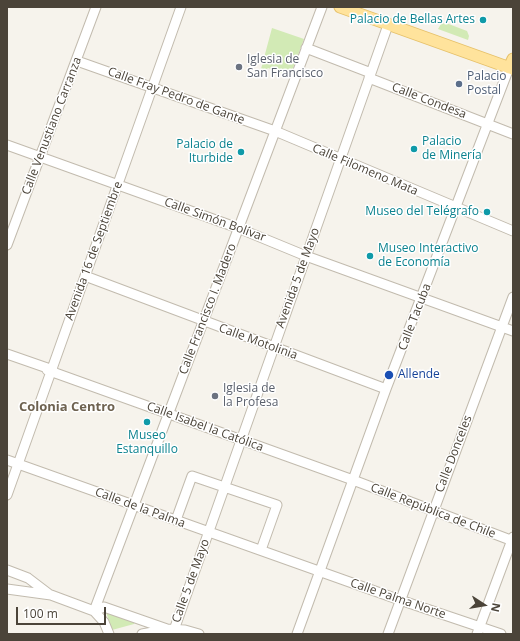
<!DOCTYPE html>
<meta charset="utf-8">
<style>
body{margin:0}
#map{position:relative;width:520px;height:641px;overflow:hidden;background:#f6f3ec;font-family:"Open Sans",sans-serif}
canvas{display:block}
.frame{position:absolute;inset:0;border:8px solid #4b4439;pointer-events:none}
.north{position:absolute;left:464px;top:585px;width:40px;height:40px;-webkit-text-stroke:3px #fff;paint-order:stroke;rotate:102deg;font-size:11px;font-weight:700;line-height:16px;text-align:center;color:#4b4439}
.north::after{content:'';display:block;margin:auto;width:14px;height:18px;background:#4b4439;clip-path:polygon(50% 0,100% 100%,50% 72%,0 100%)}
.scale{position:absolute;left:16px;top:607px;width:90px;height:18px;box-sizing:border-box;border:2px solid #4b4439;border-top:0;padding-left:5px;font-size:12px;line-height:14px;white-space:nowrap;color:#4b4439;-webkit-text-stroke:3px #fff;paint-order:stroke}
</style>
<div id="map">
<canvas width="520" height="641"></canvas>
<div class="frame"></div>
<div class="north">N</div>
<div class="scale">100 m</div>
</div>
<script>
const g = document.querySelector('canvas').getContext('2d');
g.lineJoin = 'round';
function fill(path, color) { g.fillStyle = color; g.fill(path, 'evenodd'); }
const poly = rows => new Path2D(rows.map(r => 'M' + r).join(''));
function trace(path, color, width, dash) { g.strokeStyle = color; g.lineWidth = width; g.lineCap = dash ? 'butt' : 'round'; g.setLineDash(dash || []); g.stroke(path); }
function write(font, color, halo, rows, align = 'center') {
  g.font = font + ' "Open Sans",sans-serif'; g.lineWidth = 3; g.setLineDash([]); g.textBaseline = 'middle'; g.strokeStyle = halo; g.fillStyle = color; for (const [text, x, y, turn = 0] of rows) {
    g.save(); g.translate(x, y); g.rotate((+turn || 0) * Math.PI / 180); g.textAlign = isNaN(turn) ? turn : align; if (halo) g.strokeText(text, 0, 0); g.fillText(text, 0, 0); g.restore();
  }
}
const green = poly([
 [446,23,467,31,469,36,468,40,438,29,441,24],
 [272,28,304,39,290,76,268,68,266,70,261,69],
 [106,612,135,622,134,624,112,630]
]);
const minor = poly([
 [306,48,371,73],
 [77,61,275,131,513,231],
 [369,78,513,134],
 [7,145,238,228,306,256,513,331],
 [7,245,96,7],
 [85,276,386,389],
 [7,354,53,370],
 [47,370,353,480,513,541],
 [7,460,400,600,501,634],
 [7,495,181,7],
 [176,520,192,476,277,505,261,550],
 [7,570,28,578,49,594],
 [7,589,51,595,94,611,104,622,109,634],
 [94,611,322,7],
 [94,611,104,607,167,629,185,630,199,634],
 [174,630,388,25],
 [142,634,164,630],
 [297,634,386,389,509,68],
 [388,634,513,297],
 [477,634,513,537]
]);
const major = poly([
 [340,7,513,69],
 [509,68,513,59]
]);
const markers = [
 [483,20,4,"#0f9aa8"],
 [239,67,4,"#6b7280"],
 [459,84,4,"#5c6f8a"],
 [414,149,4,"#0f9aa8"],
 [241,152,4,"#0f9aa8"],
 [487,212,4,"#0f9aa8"],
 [370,256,4,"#0f9aa8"],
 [389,375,5,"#1a4fb4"],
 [215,396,4,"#6b7280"],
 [147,422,4,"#0f9aa8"]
];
const cultureNames = [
 ["Palacio de Bellas Artes",475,20],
 ["Palacio",422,142,"left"],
 ["de Minería",422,156,"left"],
 ["Palacio de",233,145],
 ["Iturbide",233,159],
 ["Museo del Telégrafo",479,212],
 ["Museo Interactivo",378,249,"left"],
 ["de Economía",378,263,"left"],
 ["Museo",147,436,"center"],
 ["Estanquillo",147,450,"center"]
];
const worshipNames = [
 ["Iglesia de",247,60],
 ["San Francisco",247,74],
 ["Iglesia de",223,389],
 ["la Profesa",223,403]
];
const serviceNames = [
 ["Palacio",467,77],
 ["Postal",467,91]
];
const streetNames = [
 ["Calle Fray Pedro de Gante",176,96,20],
 ["Calle Condesa",429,101,21],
 ["Calle Venustiano Carranza",52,126,-69],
 ["Calle Filomeno Mata",365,170,23],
 ["Calle Simón Bolívar",215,220,20],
 ["Avenida 16 de Septiembre",94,251,-70],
 ["Avenida 5 de Mayo",298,278,-70],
 ["Calle Francisco I. Madero",208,309,-69],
 ["Calle Tacuba",415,317,-69],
 ["Calle Motolinia",258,342,20],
 ["Calle Isabel la Católica",205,427,20],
 ["Calle Donceles",454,454,-69],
 ["Calle de la Palma",140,508,20],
 ["Calle República de Chile",433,511,21],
 ["Calle 5 de Mayo",191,581,-70],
 ["Calle Palma Norte",398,599,19]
];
const transitNames = [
 ["Allende",398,375]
];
const neighbourhoodNames = [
 ["Colonia Centro",67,407]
];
fill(green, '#d2eab5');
trace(minor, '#c2bbae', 11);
trace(major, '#e6c16a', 13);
trace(minor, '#fff', 9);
trace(major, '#ffe39c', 11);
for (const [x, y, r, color] of markers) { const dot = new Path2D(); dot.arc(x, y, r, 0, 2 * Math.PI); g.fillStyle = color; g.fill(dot); trace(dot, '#fff', 1.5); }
write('12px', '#0d838f', '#fff', cultureNames, 'right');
write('12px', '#5b616d', '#fff', worshipNames, 'left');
write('12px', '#4e5e75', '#fff', serviceNames, 'left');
write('12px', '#4b4439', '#fff', streetNames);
write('12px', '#164399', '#fff', transitNames, 'left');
write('bold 13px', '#6e6250', '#fff', neighbourhoodNames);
</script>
